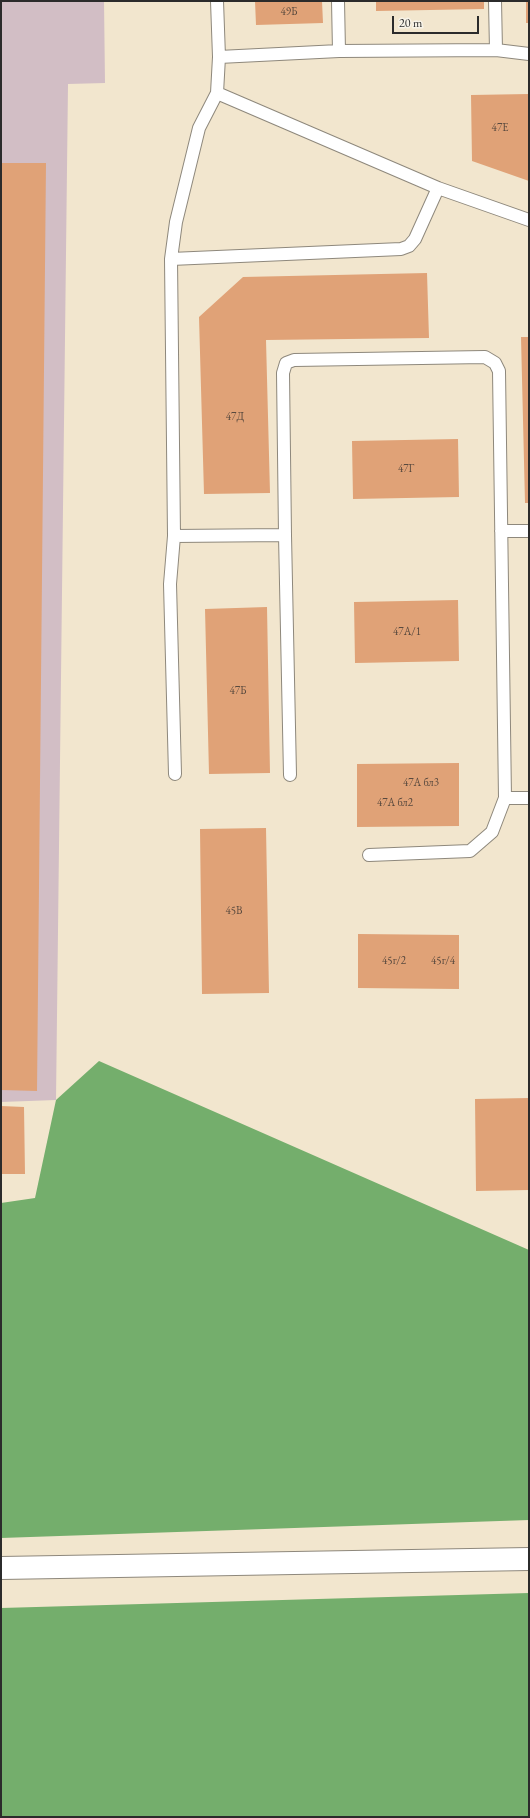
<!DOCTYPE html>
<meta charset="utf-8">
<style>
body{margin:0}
#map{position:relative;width:530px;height:1818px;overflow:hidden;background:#f2e6ce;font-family:"EB Garamond",serif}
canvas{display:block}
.frame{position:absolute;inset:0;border:2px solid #2b2b2b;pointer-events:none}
.scale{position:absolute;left:392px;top:16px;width:87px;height:18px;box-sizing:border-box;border:2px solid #2b2b2b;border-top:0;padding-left:5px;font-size:12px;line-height:14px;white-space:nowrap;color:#2b2b2b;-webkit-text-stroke:3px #f7f3e8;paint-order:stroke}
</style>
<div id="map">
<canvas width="530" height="1818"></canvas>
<div class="frame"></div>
<div class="scale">20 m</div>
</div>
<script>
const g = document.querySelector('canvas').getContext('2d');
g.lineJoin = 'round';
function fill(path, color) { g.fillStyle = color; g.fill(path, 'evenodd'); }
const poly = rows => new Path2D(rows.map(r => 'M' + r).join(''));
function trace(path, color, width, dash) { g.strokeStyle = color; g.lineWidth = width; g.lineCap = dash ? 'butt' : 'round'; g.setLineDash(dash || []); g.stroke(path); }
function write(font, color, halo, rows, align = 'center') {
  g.font = font + ' "EB Garamond",serif'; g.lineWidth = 3; g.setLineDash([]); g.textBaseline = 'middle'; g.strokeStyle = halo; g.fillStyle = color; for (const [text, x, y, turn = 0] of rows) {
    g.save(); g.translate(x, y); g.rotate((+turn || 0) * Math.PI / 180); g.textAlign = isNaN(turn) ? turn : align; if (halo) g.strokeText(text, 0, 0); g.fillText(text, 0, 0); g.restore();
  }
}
const industrial = poly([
 [1,1,104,1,105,83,68,84,56,1100,1,1102]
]);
const forest = poly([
 [99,1061,529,1250,529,1520,1,1538,1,1203,35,1198,56,1100],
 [529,1593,529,1817,1,1817,1,1608]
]);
const building = poly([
 [255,1,322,1,323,23,256,25],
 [376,1,484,1,484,9,376,11],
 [526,1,529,1,529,23,526,23],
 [529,94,529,181,472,161,471,95],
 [1,163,46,163,37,1091,1,1090],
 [427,273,429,338,266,340,270,493,204,494,199,317,243,277],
 [521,337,529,337,529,503,525,503],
 [458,439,459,497,353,499,352,441],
 [458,600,459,661,355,663,354,602],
 [267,607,270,773,209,774,205,609],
 [459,763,459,826,357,827,357,764],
 [266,828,269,993,202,994,200,829],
 [358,934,459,935,459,989,358,988],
 [529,1098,529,1190,476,1191,475,1099],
 [1,1106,24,1107,25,1174,1,1174]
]);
const service = poly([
 [217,1,219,57,339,51,496,50,529,54],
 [338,1,339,51],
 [495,1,496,50],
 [217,93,438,188],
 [171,259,401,249,409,246,415,239,438,188,529,220],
 [501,531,529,531],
 [285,535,290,775],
 [174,536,285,535,283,373,286,363,294,360,485,357,495,363,499,371,505,798,529,798],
 [175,774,170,584,174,536,171,259,176,222,199,128,217,93,219,57],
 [369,855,470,851,492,832,505,798]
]);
const minor = poly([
 [1,1568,529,1559]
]);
const numberNames = [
 ["49Б",289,12],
 ["47Е",500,128],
 ["47Д",235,417],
 ["47Г",406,469],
 ["47А/1",407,632],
 ["47Б",238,691],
 ["47А бл3",421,783],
 ["47А бл2",395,803],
 ["45В",234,911],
 ["45г/2",394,961],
 ["45г/4",443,961]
];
fill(industrial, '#d2bec5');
fill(forest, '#74ae6c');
fill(building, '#e0a277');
trace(service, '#8e887c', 14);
trace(minor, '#8e887c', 24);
trace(service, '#fff', 12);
trace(minor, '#fff', 22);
write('11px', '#58493e', null, numberNames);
</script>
